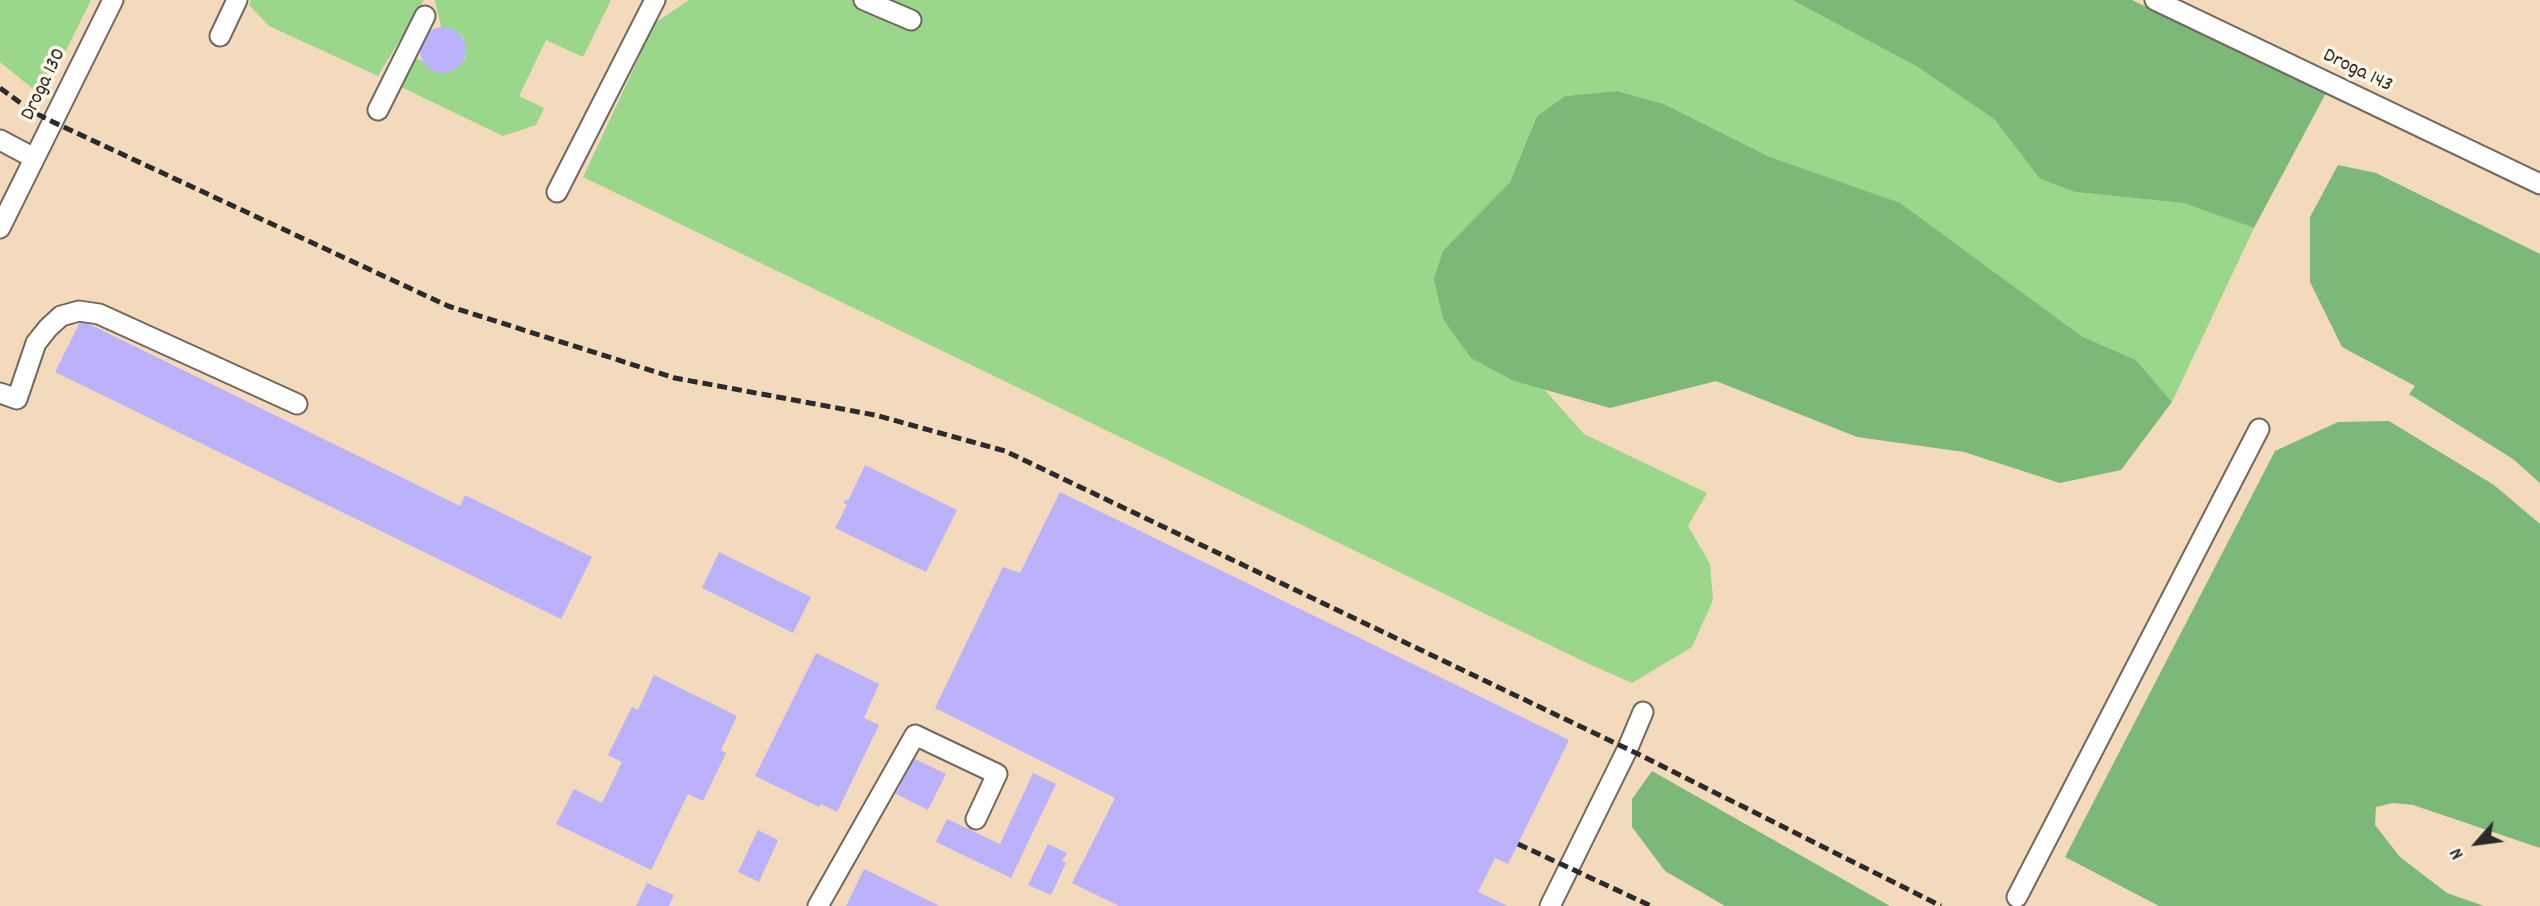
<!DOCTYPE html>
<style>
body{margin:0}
#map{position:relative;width:2540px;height:906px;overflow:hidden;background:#f4dabc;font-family:Dekko,sans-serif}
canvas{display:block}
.north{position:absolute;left:2442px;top:808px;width:70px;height:70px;-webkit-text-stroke:5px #fcf5e5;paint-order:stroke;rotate:242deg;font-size:19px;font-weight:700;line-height:28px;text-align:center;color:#2b2b2b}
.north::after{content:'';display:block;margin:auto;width:24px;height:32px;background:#2b2b2b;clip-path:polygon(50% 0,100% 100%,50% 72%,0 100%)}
</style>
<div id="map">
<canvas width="2540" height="906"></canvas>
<div class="north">N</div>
</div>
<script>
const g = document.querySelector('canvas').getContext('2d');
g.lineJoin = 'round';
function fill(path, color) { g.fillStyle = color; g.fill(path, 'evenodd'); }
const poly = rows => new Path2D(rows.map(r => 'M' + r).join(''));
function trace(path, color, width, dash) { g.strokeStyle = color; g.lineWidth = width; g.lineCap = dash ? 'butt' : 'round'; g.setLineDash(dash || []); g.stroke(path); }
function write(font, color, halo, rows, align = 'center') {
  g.font = font + ' Dekko,sans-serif'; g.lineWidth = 7; g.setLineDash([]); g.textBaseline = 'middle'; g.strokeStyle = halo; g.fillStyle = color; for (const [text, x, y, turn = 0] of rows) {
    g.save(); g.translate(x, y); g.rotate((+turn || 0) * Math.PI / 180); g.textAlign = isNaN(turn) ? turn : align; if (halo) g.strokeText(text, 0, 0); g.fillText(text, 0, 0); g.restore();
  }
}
const green = poly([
 [0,0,91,0,43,97,0,62],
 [251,0,424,0,378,76,269,26,249,5],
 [435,0,611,0,583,57,546,40,519,96,544,108,536,125,503,136,399,86,413,57,423,61,437,72,446,73,455,70,466,57,464,39,458,32,450,28,441,27],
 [689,0,1792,0,1916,66,1994,119,2040,179,2075,192,2183,203,2254,228,2172,402,2136,360,2081,336,1770,157,1664,104,1617,91,1565,96,1537,116,1510,182,1444,251,1514,381,1544,389,1584,434,1707,493,1688,526,1710,564,1713,600,1692,647,1632,683,1591,665,583,177,655,23]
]);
const forest = poly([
 [1792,0,2132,0,2326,93,2254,228,2183,203,2075,192,2040,179,1994,119,1916,66],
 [1617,91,1664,104,1770,157,1900,203,2081,336,2136,360,2172,402,2121,470,2060,483,1964,452,1857,437,1716,381,1610,408,1514,381,1471,358,1443,319,1434,279,1443,251,1510,182,1537,116,1565,96],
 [2338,165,2376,173,2540,254,2540,483,2513,459,2409,394,2415,386,2342,347,2310,282,2310,217],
 [2389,421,2494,485,2540,524,2540,848,2413,805,2393,803,2376,807,2375,825,2400,857,2447,893,2484,906,2159,906,2065,857,2275,451,2338,422],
 [1652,771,1890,906,1725,906,1665,871,1632,827,1632,799]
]);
const building = poly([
 '420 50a23 23 0 1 1 46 0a23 23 0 1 1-46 0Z',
 [81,320,460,506,465,495,592,557,561,619,55,372],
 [865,465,957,510,926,572,835,528,847,505,844,503,845,500,849,499],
 [1060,492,1569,740,1508,864,1495,858,1478,892,1508,906,1119,906,1072,883,1115,798,935,708,1003,567,1020,573],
 [719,552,811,597,793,633,702,588],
 [816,653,879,684,864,718,879,725,837,812,821,804,819,807,755,776],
 [654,675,737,716,721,750,726,753,703,801,688,794,651,870,556,824,574,789,602,803,622,762,608,755,632,707,638,710],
 [913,758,946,774,928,810,896,794],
 [1033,773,1056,784,1011,878,936,842,947,819,1000,844],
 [758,830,778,840,759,882,738,872],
 [1048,844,1067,853,1062,861,1066,863,1051,895,1028,885],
 [864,869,940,906,846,906],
 [647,883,674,895,669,906,636,906]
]);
const lane = poly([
 [864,0,911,20],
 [2155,0,2540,184],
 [220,36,237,0],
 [378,110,425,16],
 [0,140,34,158],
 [557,192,655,0],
 [0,228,113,0],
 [0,393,17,399,36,343,48,328,61,316,79,311,99,314,297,404],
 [2017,897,2259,429],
 [818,906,915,735,997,774,976,819],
 [1550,906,1627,750,1643,712]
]);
const rail = poly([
 [0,88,33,112,53,122,448,306,675,378,875,415,1005,451,1638,754,1941,906],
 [1518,844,1651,906]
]);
const streetNames = [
 ["Droga 143",2357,72,26],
 ["Droga 130",45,85,-64]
];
fill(green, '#9bd78b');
fill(forest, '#7cb877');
fill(building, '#bcb1fb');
trace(lane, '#71685e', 23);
trace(lane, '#fff', 19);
trace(rail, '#2b2b2b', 5, [10, 5]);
write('21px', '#2b2b2b', '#fcf5e5', streetNames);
</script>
